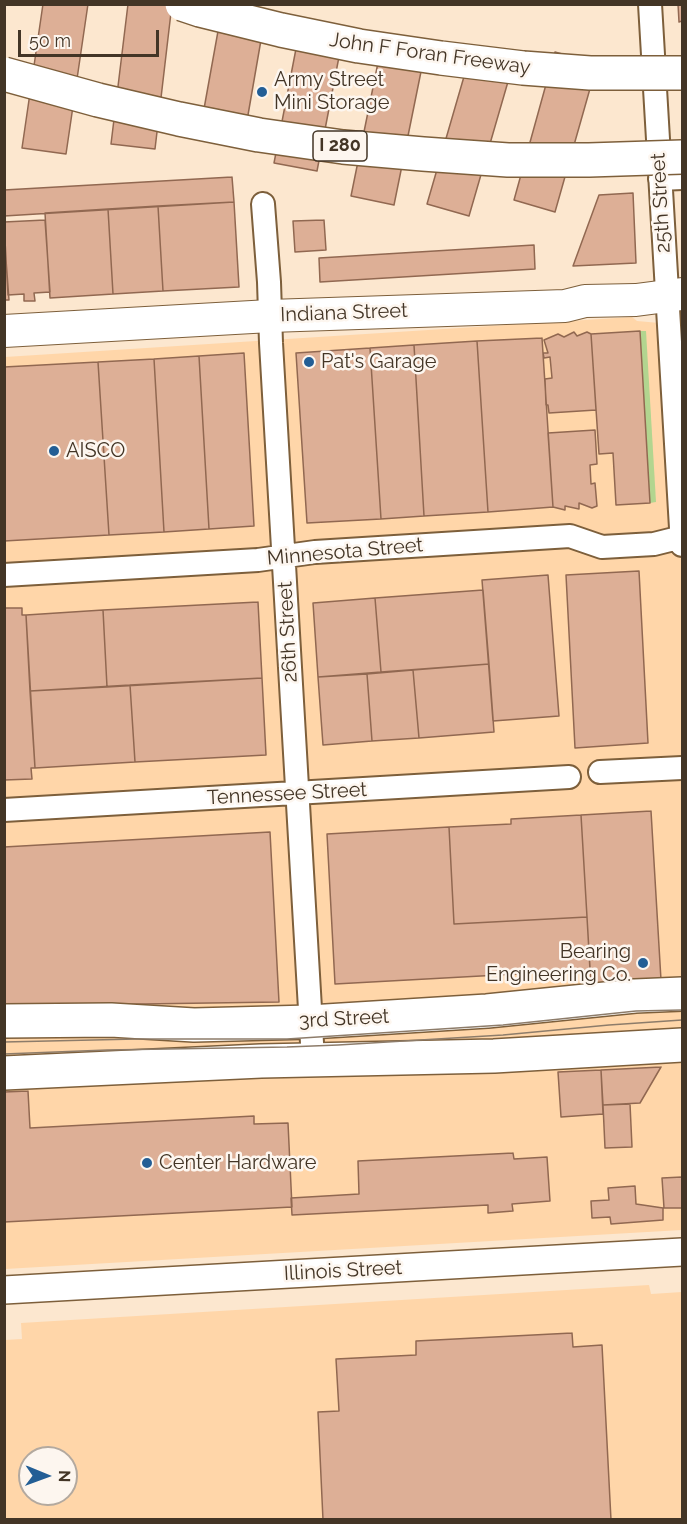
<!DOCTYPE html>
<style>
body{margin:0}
#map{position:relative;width:687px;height:1524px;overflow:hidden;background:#fce7cf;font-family:Raleway,sans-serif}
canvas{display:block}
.frame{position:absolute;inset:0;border:6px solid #433526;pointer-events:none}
.north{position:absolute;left:18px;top:1446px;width:60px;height:60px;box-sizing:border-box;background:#fdf6ef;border:2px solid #b3a99f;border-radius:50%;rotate:91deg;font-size:16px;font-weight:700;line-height:24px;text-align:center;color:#433526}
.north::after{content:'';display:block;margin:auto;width:21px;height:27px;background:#235e95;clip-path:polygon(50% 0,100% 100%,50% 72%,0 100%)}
.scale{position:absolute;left:18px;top:30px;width:141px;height:27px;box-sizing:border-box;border:3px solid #433526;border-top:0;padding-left:8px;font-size:18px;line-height:21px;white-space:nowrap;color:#433526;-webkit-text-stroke:4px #fdf6ef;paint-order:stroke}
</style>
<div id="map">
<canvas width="687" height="1524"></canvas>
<div class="frame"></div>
<div class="north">N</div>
<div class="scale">50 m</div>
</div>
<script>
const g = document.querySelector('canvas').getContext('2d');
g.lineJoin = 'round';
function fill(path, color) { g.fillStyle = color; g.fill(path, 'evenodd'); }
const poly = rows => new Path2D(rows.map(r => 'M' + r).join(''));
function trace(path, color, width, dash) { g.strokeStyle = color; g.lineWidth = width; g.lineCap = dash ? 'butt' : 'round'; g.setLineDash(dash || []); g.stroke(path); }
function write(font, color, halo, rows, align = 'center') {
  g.font = font + ' Raleway,sans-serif'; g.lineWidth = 5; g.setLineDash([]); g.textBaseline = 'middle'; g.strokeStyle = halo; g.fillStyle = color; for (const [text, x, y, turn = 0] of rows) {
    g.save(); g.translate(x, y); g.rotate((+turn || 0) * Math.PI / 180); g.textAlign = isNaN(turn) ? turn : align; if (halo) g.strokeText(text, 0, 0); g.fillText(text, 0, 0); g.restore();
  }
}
const built = poly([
 [632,317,637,321,682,325,682,1230,5,1269,5,357],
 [649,1285,651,1294,682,1292,682,1519,5,1520,5,1340,22,1339,21,1323],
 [30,1458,66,1458,66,1494,30,1494]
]);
const green = poly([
 [640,331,646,331,656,502,650,503]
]);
const building = poly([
 [43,4,88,4,66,154,22,148,43,4],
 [128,4,172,4,155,149,111,144,128,4],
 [678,4,682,4,682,21,679,22,678,4],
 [222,9,265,17,244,138,200,131,222,9],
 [300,28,343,36,317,171,274,163,300,28],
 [383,38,426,47,394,205,351,196,383,38],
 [472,49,514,61,469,216,427,204,472,49],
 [555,52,597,64,555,212,514,200,555,52],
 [232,177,234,202,4,216,4,190,232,177],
 [633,193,636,263,573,266,599,195,633,193],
 [234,202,239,287,163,291,158,206,234,202],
 [158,206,163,291,113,294,108,209,158,206],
 [108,209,113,294,50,298,45,213,108,209],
 [45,220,50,292,34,293,35,301,24,301,24,294,8,295,4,222,45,220],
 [324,220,326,250,295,252,293,221,324,220],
 [4,233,9,300,4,300,4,233],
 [534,245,535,269,320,282,319,258,534,245],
 [640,331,650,503,616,505,613,453,599,454,591,334,640,331],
 [574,332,577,336,587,332,591,334,596,410,549,413,548,405,546,405,545,379,552,378,550,357,544,358,543,353,548,353,544,340,558,334,564,337,574,332],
 [542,338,553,507,488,512,477,341,542,338],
 [477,341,488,512,424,516,414,345,477,341],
 [414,345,424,516,381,519,370,348,414,345],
 [370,348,381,519,307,523,296,353,370,348],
 [244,353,254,526,209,529,199,356,244,353],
 [199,356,209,529,164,532,154,359,199,356],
 [154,359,164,532,109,535,98,362,154,359],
 [98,362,109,535,4,541,4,367,98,362],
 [595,430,597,464,590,465,591,484,595,483,597,506,592,508,579,503,579,509,565,506,565,510,553,507,548,433,595,430],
 [639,571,648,743,575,748,566,575,639,571],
 [548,575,559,716,493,721,482,580,548,575],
 [483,590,489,664,381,672,375,598,483,590],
 [375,598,381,672,318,677,313,603,375,598],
 [258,602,262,678,107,687,103,610,258,602],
 [4,608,22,608,22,615,26,615,35,768,31,768,32,779,4,780,4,608],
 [103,610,107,687,30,691,26,615,103,610],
 [489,664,494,732,419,738,413,670,489,664],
 [413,670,419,738,372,741,367,674,413,670],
 [367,674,372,741,323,745,318,677,367,674],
 [262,678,266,755,135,762,130,685,262,678],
 [130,685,135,762,35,768,30,691,130,685],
 [651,811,661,980,591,985,581,815,651,811],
 [581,815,587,917,454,924,449,827,511,824,511,819,581,815],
 [449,827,454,924,587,917,590,970,335,984,327,834,449,827],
 [270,832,279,1002,4,1006,4,847,270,832],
 [661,1067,640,1103,603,1105,601,1070,661,1067],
 [601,1070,603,1114,561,1117,558,1072,601,1070],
 [28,1091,30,1128,254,1116,254,1124,288,1123,292,1207,4,1222,4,1092,28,1091],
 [630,1104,632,1147,605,1148,603,1105,630,1104],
 [513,1153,514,1159,547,1157,550,1201,512,1204,513,1211,488,1213,488,1205,292,1215,291,1198,359,1194,358,1161,513,1153],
 [682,1177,682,1208,664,1208,662,1178,682,1177],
 [635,1186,636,1204,663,1208,663,1220,611,1224,610,1217,592,1218,591,1201,609,1200,608,1188,635,1186],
 [572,1333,573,1347,602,1345,611,1520,323,1520,318,1412,339,1411,336,1359,416,1355,416,1341,572,1333]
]);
const minor = poly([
 [650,4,682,545],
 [660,179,682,178],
 [263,204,269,282,271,343,313,1060],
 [4,575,258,560,315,552,570,536,602,547,654,544,682,537],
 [600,772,682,768],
 [4,810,569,777]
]);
const tertiary = poly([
 [4,1290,682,1252]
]);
const secondary = poly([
 [4,331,270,316,565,306,585,301,636,300,682,294]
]);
const primary = poly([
 [4,1021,111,1020,194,1025,310,1022,487,1011,635,996,682,994],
 [4,1073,261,1061,494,1056,682,1045]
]);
const tram = poly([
 [4,1042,137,1039,287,1039,503,1025,636,1011,682,1010],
 [4,1054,107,1050,287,1047,338,1045,503,1035,609,1025,682,1020]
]);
const motorwayBridge = poly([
 [182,4,200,10,281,30,359,46,441,58,523,68,590,73,682,73],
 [4,74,98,100,179,119,259,135,343,147,423,154,508,160,589,160,682,157]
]);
const markers = [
 [262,92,6,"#235e95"],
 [309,362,6,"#235e95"],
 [54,451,6,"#235e95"],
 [643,963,6,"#235e95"],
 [147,1163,6,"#235e95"]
];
const shields = [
 [340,146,54]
];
const shieldNames = [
 ["I 280",340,146]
];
const streetNames = [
 ["John F Foran Freeway",430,54,8],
 ["25th Street",661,203,-93],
 ["Indiana Street",344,313,-2],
 ["Minnesota Street",345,552,-5],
 ["26th Street",288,632,-93],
 ["Tennessee Street",287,794,-3],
 ["3rd Street",344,1019,-3],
 ["Illinois Street",343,1271,-3]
];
const poiNames = [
 ["Army Street",274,80],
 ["Mini Storage",274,103],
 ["Pat's Garage",321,362],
 ["AISCO",66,451],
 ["Bearing",631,952,"right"],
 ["Engineering Co.",631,975,"right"],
 ["Center Hardware",159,1163]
];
fill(built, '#ffd6a9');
fill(green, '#b2d58f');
fill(building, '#ddaf96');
trace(building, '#916851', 1.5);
trace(minor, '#7d5f3b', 26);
trace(tertiary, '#7d5f3b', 30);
trace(secondary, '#7d5f3b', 34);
trace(primary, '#7d5f3b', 36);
trace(minor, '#fff', 22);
trace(tertiary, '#fff', 27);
trace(secondary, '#fff', 32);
trace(primary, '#fff', 33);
trace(tram, '#8d7c6a', 1.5);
trace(motorwayBridge, '#7d5f3b', 36, []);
trace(motorwayBridge, '#fff', 33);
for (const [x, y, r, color] of markers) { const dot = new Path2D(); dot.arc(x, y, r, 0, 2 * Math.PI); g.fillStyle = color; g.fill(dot); trace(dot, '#fdf6ef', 2); }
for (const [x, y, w] of shields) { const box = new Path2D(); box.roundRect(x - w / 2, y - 15, w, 30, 4.5); g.fillStyle = '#fdf6ef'; g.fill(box); trace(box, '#433526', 1.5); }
write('bold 18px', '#433526', null, shieldNames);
write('20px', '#433526', '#fdf6ef', streetNames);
write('20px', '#433526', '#fdf6ef', poiNames, 'left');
</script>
